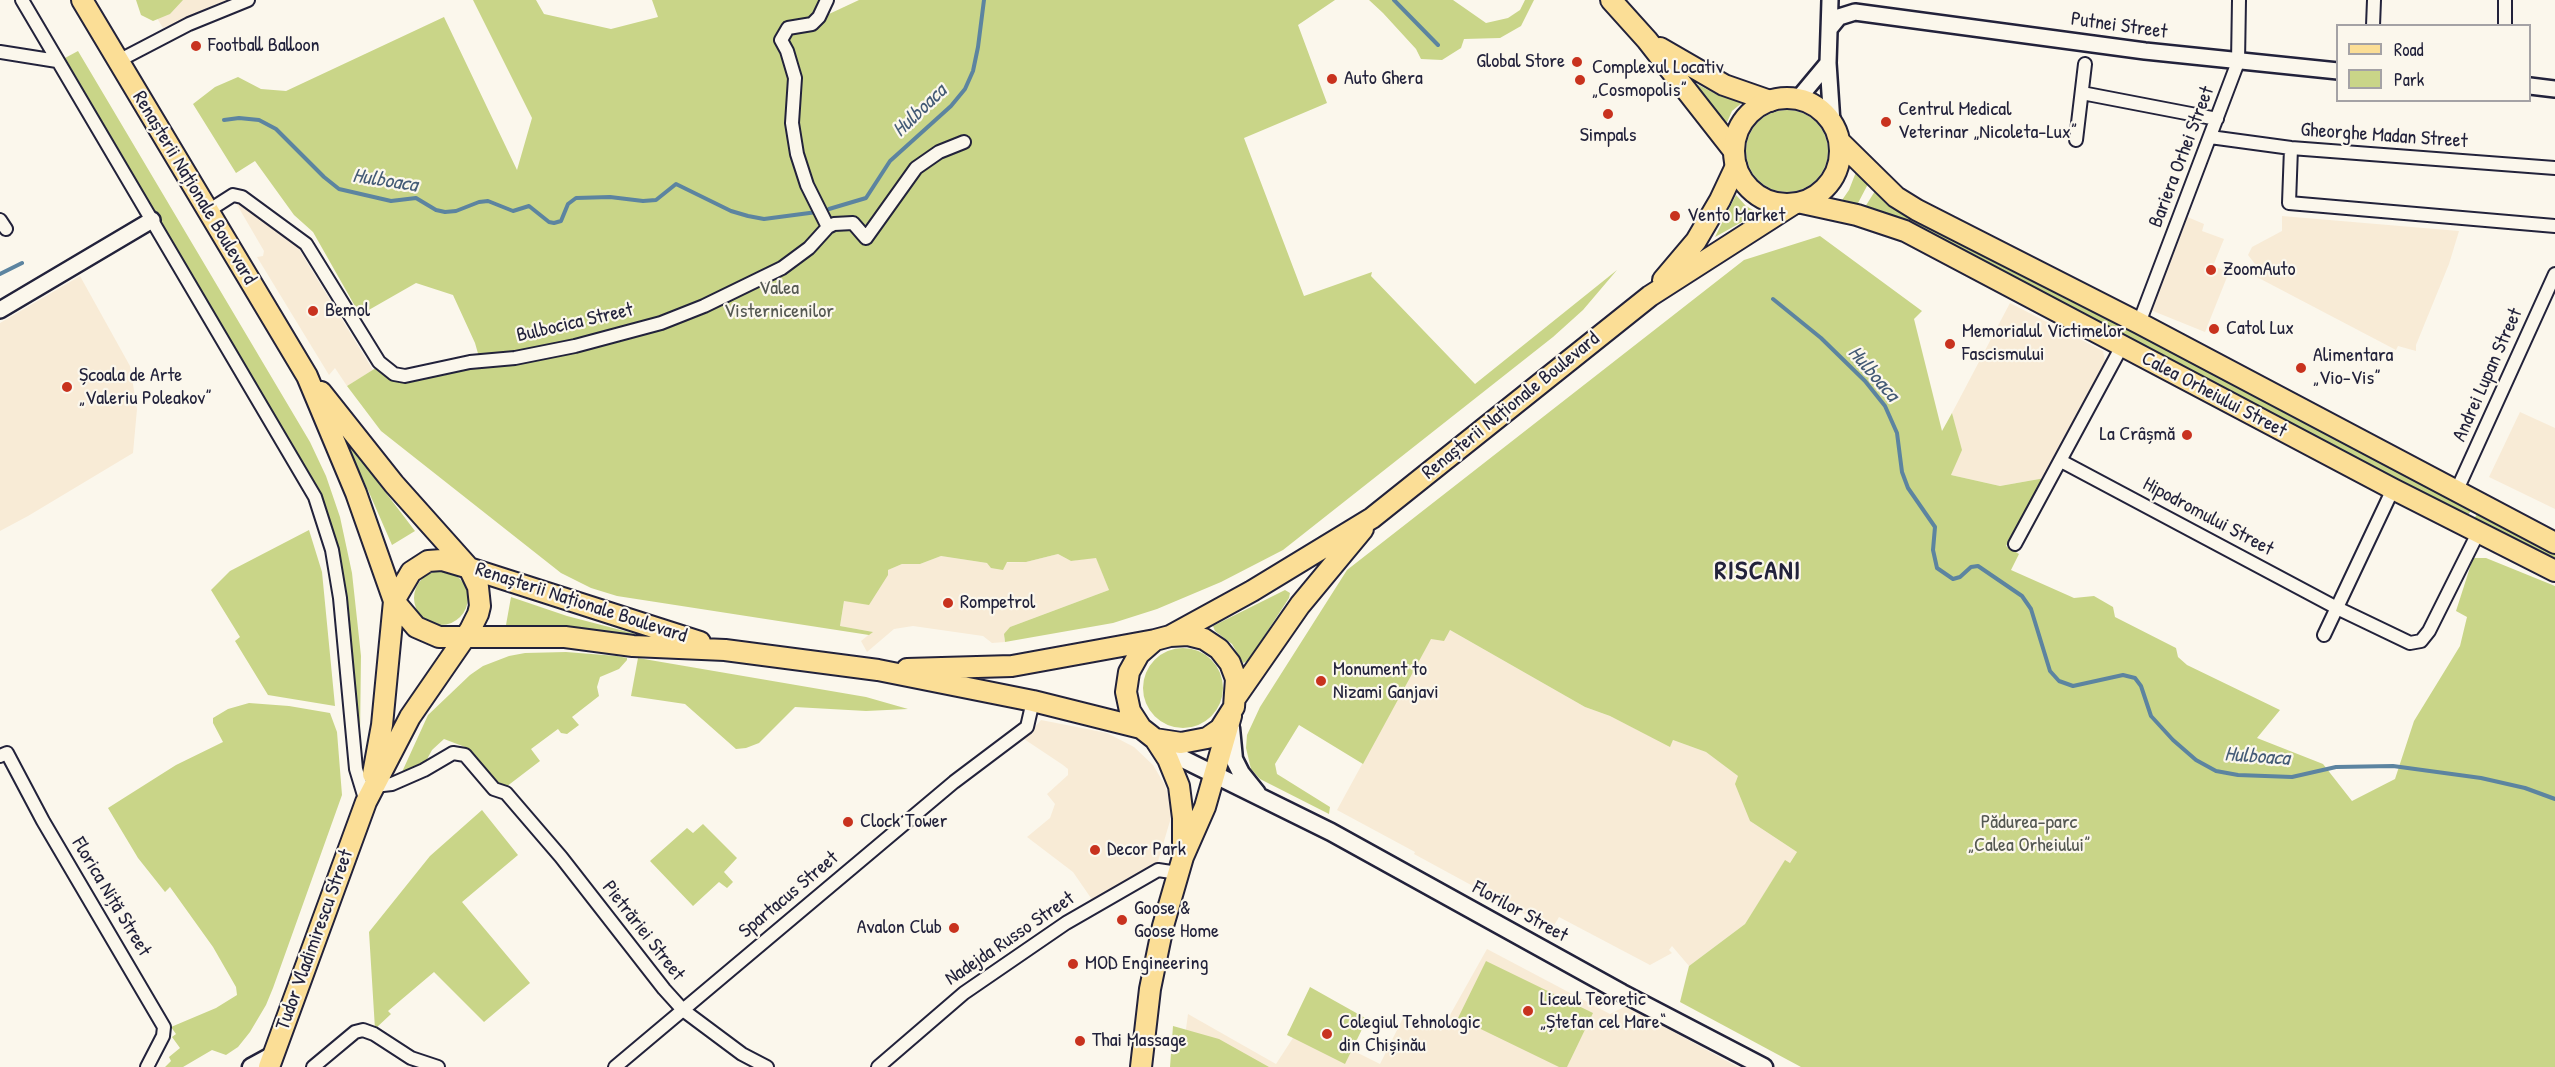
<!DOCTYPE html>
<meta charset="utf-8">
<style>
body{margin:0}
#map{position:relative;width:2555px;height:1067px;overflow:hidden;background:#fbf7ec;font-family:"Patrick Hand",sans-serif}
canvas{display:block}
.legend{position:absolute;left:2336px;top:24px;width:195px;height:78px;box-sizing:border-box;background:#fbf7ec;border:2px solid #a4a2a5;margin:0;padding:8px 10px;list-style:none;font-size:18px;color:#22223b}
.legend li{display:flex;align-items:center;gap:12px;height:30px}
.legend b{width:30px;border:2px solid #a4a2a5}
</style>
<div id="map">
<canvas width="2555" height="1067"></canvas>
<ul class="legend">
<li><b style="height:8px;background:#fbde96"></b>Road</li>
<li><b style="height:16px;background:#c9d588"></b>Park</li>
</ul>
</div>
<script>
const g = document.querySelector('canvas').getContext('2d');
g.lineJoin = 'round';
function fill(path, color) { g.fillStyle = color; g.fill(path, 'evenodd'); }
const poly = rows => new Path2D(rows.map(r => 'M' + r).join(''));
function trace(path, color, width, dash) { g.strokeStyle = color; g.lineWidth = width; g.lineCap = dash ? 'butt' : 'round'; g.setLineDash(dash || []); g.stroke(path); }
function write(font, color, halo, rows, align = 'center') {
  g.font = font + ' "Patrick Hand",sans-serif'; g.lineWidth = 4.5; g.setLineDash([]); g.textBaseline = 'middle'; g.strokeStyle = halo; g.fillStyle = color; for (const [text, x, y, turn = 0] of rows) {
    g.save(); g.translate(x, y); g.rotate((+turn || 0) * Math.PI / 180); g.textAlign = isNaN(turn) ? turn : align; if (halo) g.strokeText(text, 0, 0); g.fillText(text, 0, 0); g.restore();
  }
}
const built = poly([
 [146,0,238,0,203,11,163,28],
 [236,203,243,204,264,223,268,223,294,241,373,370,347,386,335,368,329,375,257,257,263,256,264,251],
 [2185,216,2204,224,2202,231,2224,239,2213,266,2229,272,2205,332,2148,309],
 [2282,216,2459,231,2449,264,2416,345,2416,351,2398,346,2396,350,2253,275,2255,264,2248,255,2252,247,2282,231],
 [80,276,130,366,137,409,133,453,28,516,0,531,0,323],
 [2010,303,2103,351,2106,366,2045,478,2000,486,1951,475,1961,450,1952,413],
 [2520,412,2555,428,2555,509,2489,477],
 [1058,554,1071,561,1096,557,1109,590,1010,627,1004,638,1005,642,992,643,983,636,913,626,894,629,867,652,861,641,872,632,840,626,844,601,888,570,902,564,920,564,941,556,987,563,1026,562],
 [1450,630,1585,707,1610,716,1670,746,1673,740,1706,752,1738,776,1750,821,1797,852,1790,863,1785,861,1745,924,1689,966,1672,946,1669,950,1672,953,1650,965,1559,917,1552,929,1414,854,1415,852,1337,810,1431,638],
 [1041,720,1107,733,1134,747,1153,765,1165,785,1171,805,1170,821,1156,868,1093,901,1073,872,1027,837,1050,818,1055,804,1047,794,1068,775,1068,769,1063,765,1024,739],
 [1487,949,1610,1014,1626,1006,1738,1067,1181,1067,1188,1014,1276,1064,1319,998,1350,1049,1380,1064,1405,1014,1441,1031]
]);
const green = poly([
 [136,0,183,0,170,14,153,21,141,15],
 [473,0,536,0,544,14,611,29,658,17,652,0,819,0,816,11,829,14,859,0,1335,0,1298,25,1327,103,1244,138,1304,296,1372,272,1371,276,1475,384,1617,270,1583,310,1553,337,1283,550,1221,582,1157,609,1113,623,1005,642,1004,634,1010,627,1109,590,1096,558,1071,561,1058,554,1026,562,1007,562,1003,570,991,568,987,563,941,556,920,564,902,564,888,570,888,575,869,605,844,601,840,626,873,632,869,635,617,596,591,588,561,573,381,431,347,386,379,366,394,381,405,381,481,364,475,343,453,295,416,283,360,315,313,232,294,215,255,161,236,173,193,104,215,87,238,77,261,89,286,91,444,17,517,170,532,118],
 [1369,0,1453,0,1486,23,1508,18,1520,10,1525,0,1534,0,1521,26,1500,38,1464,39,1461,48,1442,60,1421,59,1416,49,1383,13],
 [78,51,310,442,326,476,340,517,352,573,361,656,360,736,357,730,356,693,342,570,331,524,316,486,65,58],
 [1689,80,1716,94,1743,102,1732,111,1725,127],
 '1746 151a41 41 0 1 1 82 0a41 41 0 1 1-82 0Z',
 [1856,172,1868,184,1857,205,1840,203,1849,190],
 [1875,191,1892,205,2471,511,2467,516,1908,221,1865,207],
 [1736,195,1746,206,1758,213,1715,237],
 [1820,236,1922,311,1914,319,1942,431,1952,413,1962,450,1951,475,2000,486,2045,478,2006,546,2019,554,2011,570,2074,598,2094,596,2113,607,2115,617,2176,648,2178,657,2187,665,2280,710,2257,738,2323,764,2352,801,2395,779,2414,721,2460,646,2467,617,2456,611,2473,558,2486,558,2555,586,2555,1067,1801,1067,1680,1002,1689,966,1745,924,1785,860,1790,863,1797,852,1750,821,1735,784,1738,776,1706,752,1673,740,1670,747,1610,716,1585,707,1450,630,1444,641,1431,639,1363,764,1299,725,1275,764,1277,774,1330,807,1329,814,1260,779,1251,769,1246,748,1247,735,1260,707,1347,570,1744,260],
 [341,434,415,531,392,545,368,490],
 [2477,514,2555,554,2555,560,2474,519],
 [309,530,322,572,335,706,268,695,235,641,240,637,211,590,230,571],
 '414 598a27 27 0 1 1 54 0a27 27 0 1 1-54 0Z',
 [1285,590,1290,593,1289,598,1248,661,1243,663,1232,644,1215,631,1213,626],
 [511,597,567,616,636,634,635,637,564,627,506,625],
 '1143 688a40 40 0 1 1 80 0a40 40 0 1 1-80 0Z',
 [566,652,617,656,627,658,627,660,619,669,600,677,597,687,599,696,572,717,579,725,567,734,561,733,558,729,531,749,540,761,502,790,465,747,444,739,432,750,425,763,402,772,428,715,470,675,483,666,509,656,525,653],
 [638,658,866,697,908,709,866,711,795,707,759,743,746,748,736,749,685,704,631,696],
 [249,703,289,706,330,713,337,732,342,795,273,988,266,1005,250,1032,238,1047,226,1055,212,1050,183,1067,165,1067,171,1061,169,1057,180,1048,172,1037,176,1034,171,1027,216,1008,237,995,236,987,213,947,170,887,165,892,138,858,108,808,176,765,223,742,213,723,213,718,228,709],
 [482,810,518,855,462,902,530,983,484,1022,434,972,388,1011,391,1014,375,1029,369,932,430,856],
 [703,824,737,858,724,872,733,882,727,888,719,882,693,906,650,861,687,828,693,833],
 [1486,961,1593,1013,1567,1067,1559,1067,1458,1018],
 [1310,987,1367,1019,1345,1064,1287,1035],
 [1173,1026,1219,1039,1269,1067,1170,1067]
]);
const stream = poly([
 [1394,0,1438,45],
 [224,120,239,118,259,120,276,129,324,177,339,189,391,201,416,198,436,210,445,212,456,211,479,202,488,201,513,211,529,206,549,222,554,223,561,221,568,204,576,198,610,197,643,201,656,200,676,184,731,211,748,216,764,219,817,212],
 [829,209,866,198,890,161,951,106,965,89,973,71,978,47,984,0],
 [0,274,22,263],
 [1773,299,1821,338,1865,381,1885,406,1897,433,1902,472,1908,488,1935,527,1933,550,1937,568,1953,579,1960,577,1971,567,1978,566,2022,596,2031,609,2050,671,2059,681,2073,686,2123,675,2135,678,2141,686,2151,716,2173,740,2196,760,2216,771,2238,775,2292,777,2336,767,2393,766,2481,778,2525,788,2555,799]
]);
const minor = poly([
 [22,0,315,497,332,550,340,598,356,769,366,802],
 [827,0,819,17,812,24,788,28,781,40,787,51,795,78,792,123,797,154,807,185,828,227],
 [2373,26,2374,0],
 [2505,26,2505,0],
 [0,52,57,61],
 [118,61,189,24,248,0],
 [2082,93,2217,119],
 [2210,137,2291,148,2555,168],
 [2076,140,2085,64],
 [2291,148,2289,203,2555,226],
 [208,211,233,195,242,197,306,244,379,362,394,374,405,376,470,362,515,358,575,346,661,323,704,306,782,268,809,248,828,227,834,224,853,223,866,238,916,168,939,152,964,142],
 [0,220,6,229],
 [2139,323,2238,62,2239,0],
 [2061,461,2337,608,2410,643,2421,641,2429,631,2478,533],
 [2456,492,2555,274],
 [2015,544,2122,346],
 [2324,635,2393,489],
 [0,756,7,753,43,821,164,1027,163,1036,147,1067],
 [374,786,392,784,424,770,453,753,465,755,494,789,506,793,561,857,664,989,683,1010,742,1054,767,1067],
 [313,1067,355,1032,363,1030,374,1034,411,1058,438,1067],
 [615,1067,954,782,1027,727,1033,701],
 [878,1067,964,993,1066,923,1158,870,1178,873]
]);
const tertiary = poly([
 [1830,0,1828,63,1832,123],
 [1830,28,1839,17,1855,12,2145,51,2338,71],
 [2530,86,2555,89],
 [1798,99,1828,63],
 [0,310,152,220]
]);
const secondary = poly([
 [1231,728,1234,759,1241,773,1257,793],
 [1157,741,1185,760,1331,832,1622,993,1764,1067],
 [251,1067,273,1055]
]);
const primary = poly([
 [82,0,307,376,356,493,394,601,416,627,439,637,565,637,633,646,725,650,878,670,1033,701,1141,728],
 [1611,0,1647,40,1734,151],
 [1660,48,1724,85,1770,101],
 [1663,280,1696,241,1720,200,1736,166],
 [1188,635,1204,639,1219,649,1230,663,1236,679,1234,707,1220,729,1207,738,1181,743,1155,739,1141,728,1130,711,1126,692,1129,672,1139,654,1155,640,1170,636,1188,635],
 [1170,636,1252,591,1372,518,1650,296,1792,205],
 [907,669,1012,666,1155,640],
 [1236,697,1300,605,1363,529],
 [1155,739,1168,759,1179,786,1183,818,1183,850],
 [373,774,382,725,394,601,411,572,428,561,442,560,469,568,700,642],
 [269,1067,366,802,410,717,470,630,478,614,480,606,478,587,469,568,394,484,321,392],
 [1141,1067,1150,989,1163,926,1183,857,1205,807,1231,716]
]);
const trunk = poly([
 '1734 151a53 53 0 1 1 106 0a53 53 0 1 1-106 0Z',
 [1840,142,1896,197,1917,210,2139,323,2555,543],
 [1802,203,1857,215,1905,231,2393,489,2555,571]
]);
const markers = [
 [196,46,6,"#c8321e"],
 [1577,62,6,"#c8321e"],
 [1332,79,6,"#c8321e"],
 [1580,80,6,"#c8321e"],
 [1608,114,6,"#c8321e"],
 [1886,122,6,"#c8321e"],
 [1675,216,6,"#c8321e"],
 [2211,270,6,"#c8321e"],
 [313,311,6,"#c8321e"],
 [2214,329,6,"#c8321e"],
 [1950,344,6,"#c8321e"],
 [2301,368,6,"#c8321e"],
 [67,387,6,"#c8321e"],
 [2187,435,6,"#c8321e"],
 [948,603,6,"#c8321e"],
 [1321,681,6,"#c8321e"],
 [848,822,6,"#c8321e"],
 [1095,850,6,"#c8321e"],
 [1122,920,6,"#c8321e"],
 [954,928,6,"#c8321e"],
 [1073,964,6,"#c8321e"],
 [1528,1011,6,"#c8321e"],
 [1327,1034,6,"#c8321e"],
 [1080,1041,6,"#c8321e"]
];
const streetNames = [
 ["Putnei Street",2119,26,8],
 ["Gheorghe Madan Street",2384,136,4],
 ["Bariera Orhei Street",2182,157,-69],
 ["Renașterii Naționale Boulevard",194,188,59],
 ["Bulbocica Street",575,323,-13],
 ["Andrei Lupan Street",2488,375,-66],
 ["Calea Orheiului Street",2214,395,28],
 ["Renașterii Naționale Boulevard",1511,406,-39],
 ["Hipodromului Street",2208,517,28],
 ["Renașterii Naționale Boulevard",581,603,18],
 ["Spartacus Street",789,895,-40],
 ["Florica Niță Street",111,897,59],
 ["Florilor Street",1520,912,29],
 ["Pietrăriei Street",643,931,52],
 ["Nadejda Russo Street",1010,939,-34],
 ["Tudor Vladimirescu Street",315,940,-70]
];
const poiNames = [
 ["Football Balloon",208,46],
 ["Global Store",1565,62,"right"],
 ["Complexul Locativ",1592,68],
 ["„Cosmopolis”",1592,91],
 ["Auto Ghera",1344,79],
 ["Centrul Medical",1898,110],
 ["Veterinar „Nicoleta-Lux”",1898,133],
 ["Simpals",1608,136,"center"],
 ["Vento Market",1687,216],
 ["ZoomAuto",2223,270],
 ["Bemol",325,311],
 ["Catol Lux",2226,329],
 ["Memorialul Victimelor",1962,332],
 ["Fascismului",1962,355],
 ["Alimentara",2313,356],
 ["„Vio-Vis”",2313,379],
 ["Școala de Arte",79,376],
 ["„Valeriu Poleakov”",79,399],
 ["La Crâșmă",2175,435,"right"],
 ["Rompetrol",960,603],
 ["Monument to",1333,670],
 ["Nizami Ganjavi",1333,693],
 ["Clock Tower",860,822],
 ["Decor Park",1107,850],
 ["Goose &",1134,909],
 ["Goose Home",1134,932],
 ["Avalon Club",942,928,"right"],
 ["MOD Engineering",1085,964],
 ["Liceul Teoretic",1540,1000],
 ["„Ștefan cel Mare“",1540,1023],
 ["Colegiul Tehnologic",1339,1023],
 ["din Chișinău",1339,1046],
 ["Thai Massage",1092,1041]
];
const parkNames = [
 ["Valea",779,289],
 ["Visternicenilor",779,312],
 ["Pădurea-parc",2029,823],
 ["„Calea Orheiului”",2029,846]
];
const waterNames = [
 ["Hulboaca",920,111,-44],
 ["Hulboaca",385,181,9],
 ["Hulboaca",1873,374,49],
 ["Hulboaca",2257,757,4]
];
const districtNames = [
 ["RISCANI",1758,572]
];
fill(built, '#f8ebd6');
fill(green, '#c9d588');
trace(stream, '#5c84a0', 4);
trace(minor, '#22223b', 16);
trace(tertiary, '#22223b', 20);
trace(secondary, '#22223b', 21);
trace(primary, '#22223b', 24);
trace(trunk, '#22223b', 24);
trace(minor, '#fbf7ec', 12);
trace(tertiary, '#fbf7ec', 15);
trace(secondary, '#fbf7ec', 16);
trace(primary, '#fbde96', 20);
trace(trunk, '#fbde96', 20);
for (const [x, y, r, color] of markers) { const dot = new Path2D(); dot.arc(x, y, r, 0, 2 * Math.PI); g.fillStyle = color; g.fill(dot); trace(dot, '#fbf7ec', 2); }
write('20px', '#22223b', '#fbf7ec', streetNames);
write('20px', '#22223b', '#fbf7ec', poiNames, 'left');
write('20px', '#545852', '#fbf7ec', parkNames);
write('italic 21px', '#445b76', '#fbf7ec', waterNames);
g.letterSpacing = '1.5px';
write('bold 26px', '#22223b', '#fbf7ec', districtNames);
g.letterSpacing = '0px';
</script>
